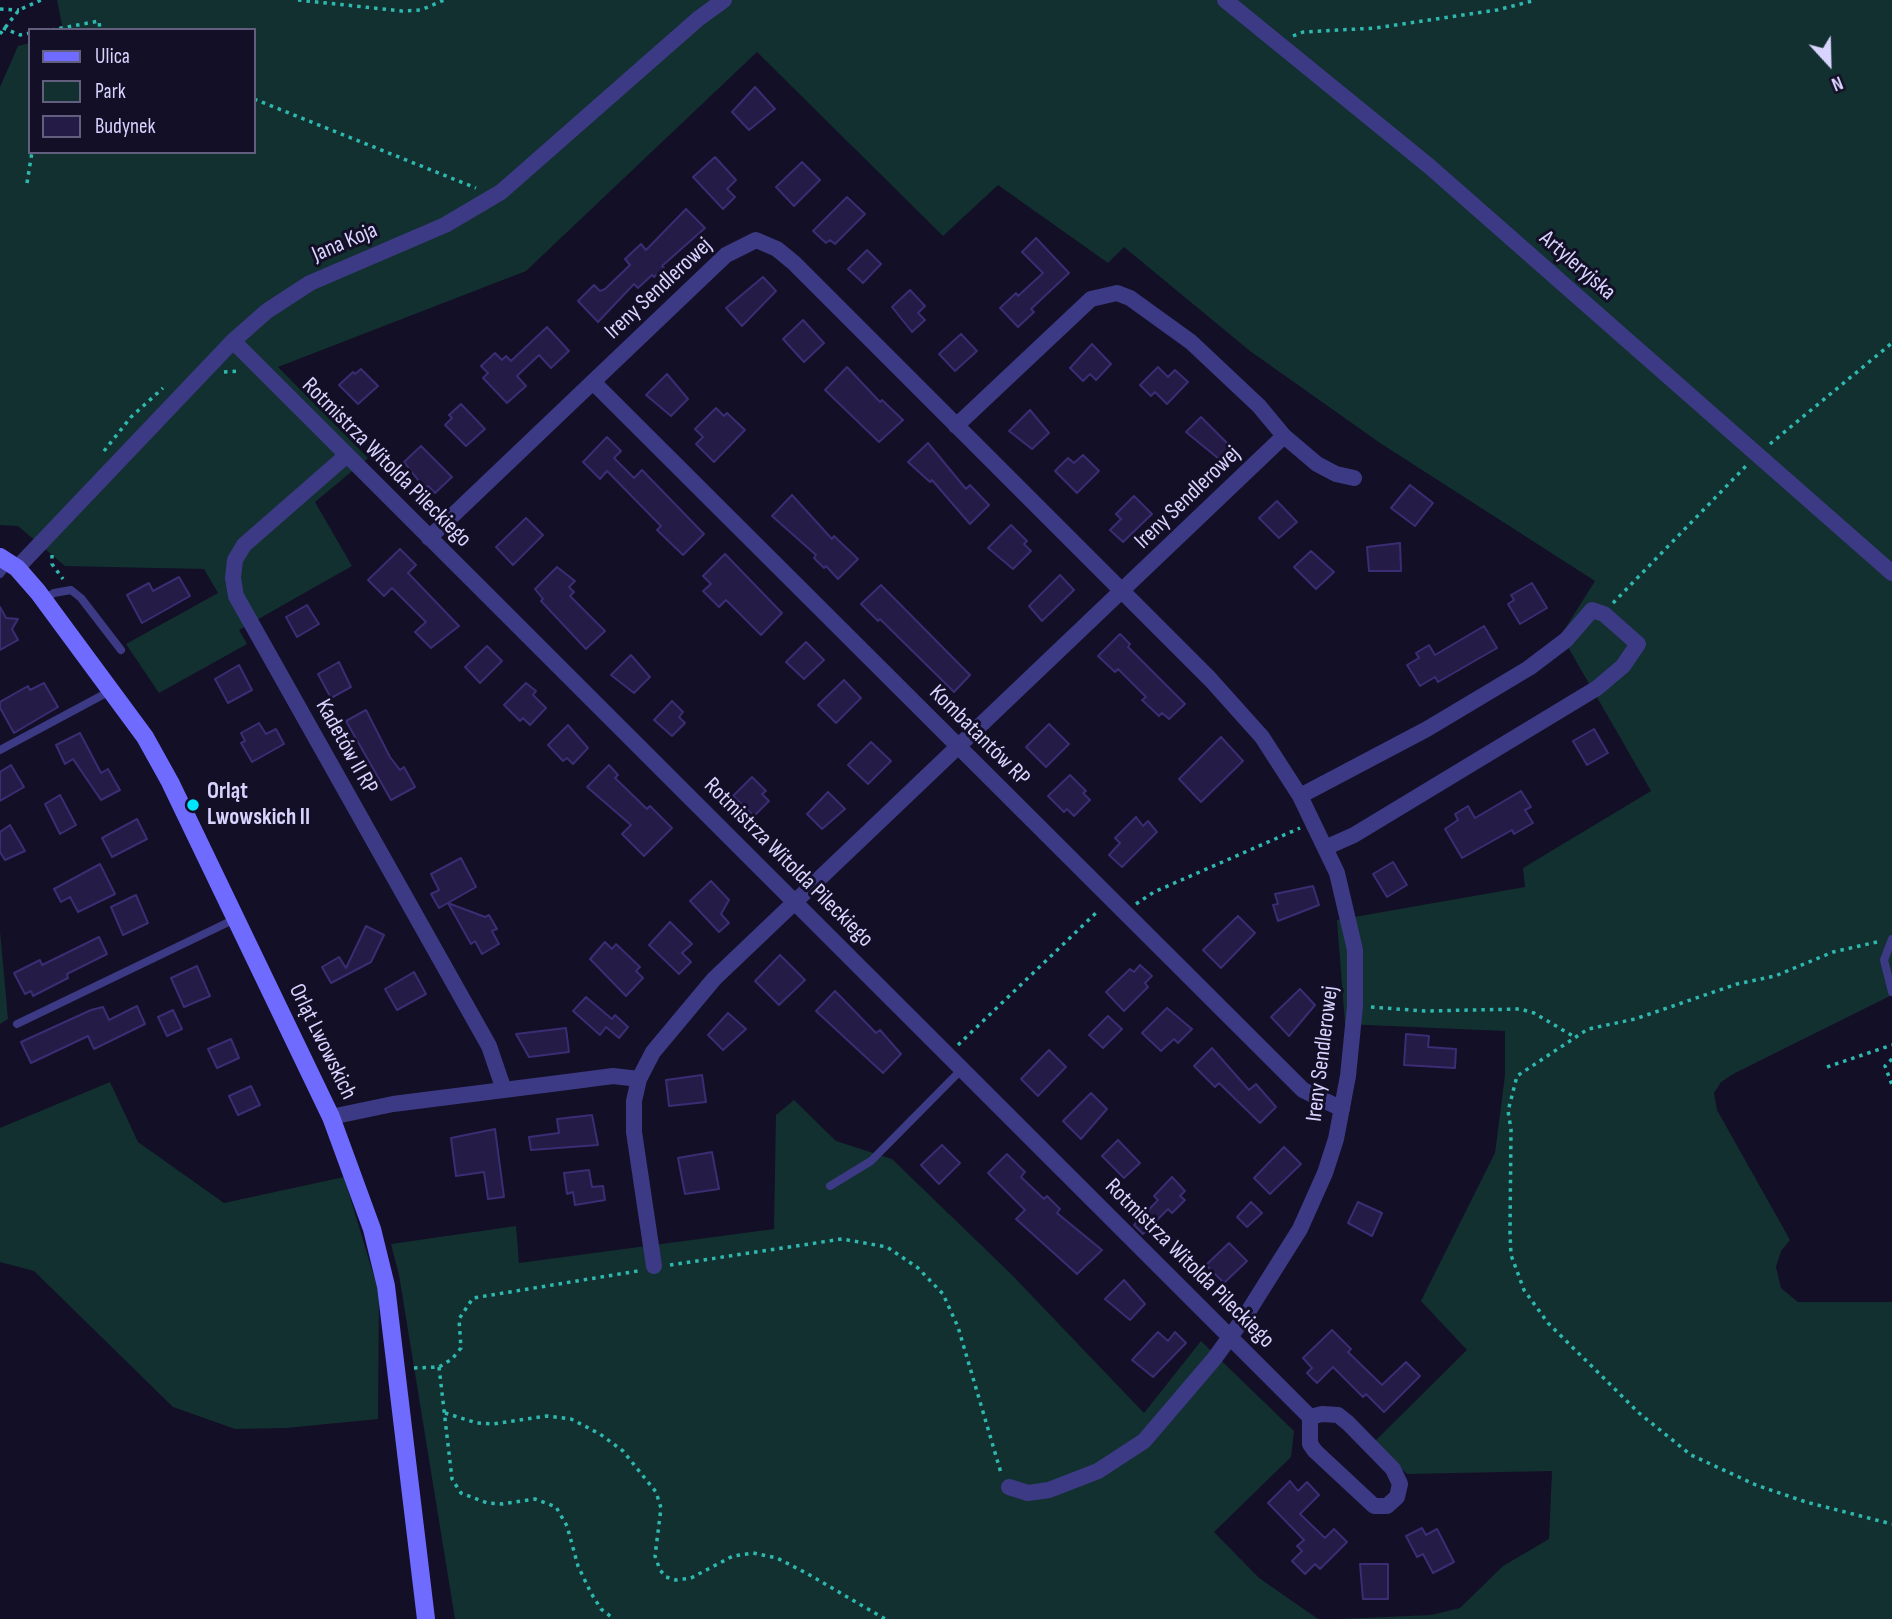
<!DOCTYPE html>
<meta charset="utf-8">
<style>
body{margin:0}
#map{position:relative;width:1892px;height:1619px;overflow:hidden;background:#130f26;font-family:"Sofia Sans Condensed",sans-serif}
canvas{display:block}
.legend{position:absolute;left:28px;top:28px;width:228px;height:126px;box-sizing:border-box;background:#130f26;border:2px solid #625e7d;margin:0;padding:9px 12px;list-style:none;font-size:21px;color:#d9d4ff}
.legend li{display:flex;align-items:center;gap:14px;height:35px}
.legend b{width:35px;border:2px solid #625e7d}
.north{position:absolute;left:1794px;top:28px;width:70px;height:70px;-webkit-text-stroke:5px #130f26;paint-order:stroke;rotate:158deg;font-size:19px;font-weight:700;line-height:28px;text-align:center;color:#d9d4ff}
.north::after{content:'';display:block;margin:auto;width:24px;height:32px;background:#d9d4ff;clip-path:polygon(50% 0,100% 100%,50% 72%,0 100%)}
</style>
<div id="map">
<canvas width="1892" height="1619"></canvas>
<ul class="legend">
<li><b style="height:9px;background:#6f6bff"></b>Ulica</li>
<li><b style="height:19px;background:#12302f"></b>Park</li>
<li><b style="height:19px;background:#241b47"></b>Budynek</li>
</ul>
<div class="north">N</div>
</div>
<script>
const g = document.querySelector('canvas').getContext('2d');
g.lineJoin = 'round';
function fill(path, color) { g.fillStyle = color; g.fill(path, 'evenodd'); }
const poly = rows => new Path2D(rows.map(r => 'M' + r).join(''));
function trace(path, color, width, dash) { g.strokeStyle = color; g.lineWidth = width; g.lineCap = dash ? 'butt' : 'round'; g.setLineDash(dash || []); g.stroke(path); }
function write(font, color, halo, rows, align = 'center') {
  g.font = font + ' "Sofia Sans Condensed",sans-serif'; g.lineWidth = 6; g.setLineDash([]); g.textBaseline = 'middle'; g.strokeStyle = halo; g.fillStyle = color; for (const [text, x, y, turn = 0] of rows) {
    g.save(); g.translate(x, y); g.rotate((+turn || 0) * Math.PI / 180); g.textAlign = isNaN(turn) ? turn : align; if (halo) g.strokeText(text, 0, 0); g.fillText(text, 0, 0); g.restore();
  }
}
const green = poly([
 [57,0,1892,0,1892,995,1735,1073,1721,1082,1714,1093,1717,1110,1790,1240,1781,1251,1776,1267,1781,1288,1798,1302,1892,1302,1892,1619,1338,1619,1431,1615,1460,1608,1503,1566,1549,1539,1552,1471,1407,1474,1374,1442,1467,1350,1421,1301,1495,1153,1505,1075,1505,1031,1345,1024,1337,920,1525,887,1523,868,1651,791,1561,635,1595,581,1380,443,1250,351,1124,247,1108,263,998,185,943,236,757,52,526,271,278,367,368,458,315,502,352,566,239,630,247,644,159,693,126,644,218,593,204,569,65,566,18,526,0,525,0,87,18,46,30,43,30,152,254,152,254,30,63,30],
 [0,931,8,1019,0,1024],
 [110,1082,138,1142,224,1203,344,1177,379,1293,378,1419,286,1428,235,1429,173,1407,34,1271,0,1262,0,1128],
 [794,1100,836,1141,892,1159,1011,1274,1144,1413,1201,1341,1294,1431,1291,1457,1214,1532,1259,1578,1318,1619,455,1619,399,1275,391,1244,516,1226,519,1263,774,1229,776,1115]
]);
const building = poly([
 [755,87,775,109,749,130,732,112,755,87],
 [715,157,736,180,727,189,735,197,723,209,693,177,715,157],
 [802,162,820,180,794,206,776,187,802,162],
 [847,197,865,214,835,244,830,240,826,243,813,231,847,197],
 [686,209,705,228,662,266,664,268,654,277,652,275,638,288,634,284,598,322,578,301,594,285,600,291,605,289,630,265,625,259,641,244,646,250,686,209],
 [1036,238,1069,273,1031,309,1034,312,1018,327,1000,308,1016,293,1018,296,1043,273,1022,252,1036,238],
 [867,250,881,264,863,283,848,269,867,250],
 [763,277,776,291,742,326,726,308,763,277],
 [910,290,925,306,918,313,925,320,912,332,892,307,910,290],
 [803,320,824,343,804,362,783,339,803,320],
 [547,327,569,351,551,368,539,355,517,376,526,386,507,403,483,378,488,373,481,366,495,353,502,360,506,356,511,361,547,327],
 [961,334,977,351,955,371,939,354,961,334],
 [1092,344,1111,364,1096,380,1090,374,1083,381,1070,368,1092,344],
 [847,367,880,402,882,400,903,420,879,442,825,390,847,367],
 [1158,367,1168,377,1175,370,1188,382,1167,404,1155,392,1151,396,1140,385,1158,367],
 [361,369,378,386,358,404,339,385,353,372,355,374,361,369],
 [667,374,688,399,671,416,646,395,667,374],
 [461,404,485,429,466,446,445,425,452,418,449,415,461,404],
 [716,408,724,416,727,413,745,430,714,462,696,444,703,437,695,429,716,408],
 [1030,410,1049,433,1032,449,1009,431,1030,410],
 [1201,417,1231,447,1219,459,1186,432,1201,417],
 [607,437,621,451,614,458,634,478,642,470,704,534,683,555,657,530,661,526,607,471,600,479,583,462,607,437],
 [928,443,966,489,970,485,989,505,970,524,932,480,930,482,908,462,928,443],
 [421,446,452,477,435,493,428,486,425,489,404,462,421,446],
 [1083,455,1099,471,1077,493,1055,471,1068,458,1074,463,1083,455],
 [1410,485,1433,503,1415,526,1391,508,1410,485],
 [792,495,832,539,834,536,858,559,838,579,826,566,824,568,814,558,816,555,772,516,792,495],
 [1134,496,1152,514,1123,542,1110,530,1121,519,1116,514,1134,496],
 [1277,501,1297,522,1279,538,1259,518,1277,501],
 [526,518,543,535,513,565,496,547,526,518],
 [1011,525,1027,541,1024,544,1031,551,1013,569,988,548,1011,525],
 [1400,543,1401,571,1369,571,1367,547,1400,543],
 [400,549,416,565,408,573,459,626,431,648,415,632,426,622,392,588,384,596,368,580,400,549],
 [1311,551,1334,572,1316,589,1294,567,1311,551],
 [725,554,782,613,761,635,726,600,719,607,703,591,711,584,703,576,725,554],
 [557,567,575,581,569,587,574,592,570,596,605,631,586,649,541,601,543,599,535,589,557,567],
 [1060,575,1074,590,1042,621,1029,606,1060,575],
 [179,577,190,596,142,623,127,595,149,583,153,591,179,577],
 [1532,583,1547,608,1520,624,1508,604,1514,600,1511,595,1532,583],
 [881,585,970,675,954,692,880,619,878,621,861,604,881,585],
 [307,605,319,624,297,637,286,617,307,605],
 [0,607,6,618,18,619,12,629,18,640,0,650,0,607],
 [1484,626,1497,648,1438,682,1435,677,1420,686,1407,665,1419,658,1416,653,1429,645,1435,655,1484,626],
 [1120,634,1130,644,1128,647,1185,704,1169,719,1162,713,1159,716,1142,700,1146,697,1118,669,1115,672,1098,656,1120,634],
 [806,642,824,660,804,679,786,662,806,642],
 [487,646,502,661,480,683,465,667,487,646],
 [631,655,650,677,634,693,611,675,631,655],
 [339,662,351,687,331,698,318,674,339,662],
 [239,665,252,690,228,703,215,679,239,665],
 [844,680,861,698,836,723,818,705,844,680],
 [44,683,58,707,14,733,0,708,0,702,28,686,30,690,44,683],
 [526,683,536,691,533,695,546,708,530,725,523,718,520,721,504,705,526,683],
 [672,701,683,712,679,717,685,723,672,736,654,720,672,701],
 [366,710,390,757,400,770,404,767,415,787,391,800,346,721,366,710],
 [259,723,266,734,276,729,284,744,252,762,241,743,245,741,241,733,259,723],
 [1049,724,1069,744,1046,767,1026,747,1049,724],
 [568,725,588,748,573,764,567,758,563,761,548,745,568,725],
 [1594,729,1608,753,1587,765,1573,741,1594,729],
 [80,733,101,773,108,769,120,790,101,800,73,759,65,764,56,745,80,733],
 [1221,737,1243,761,1201,802,1179,779,1221,737],
 [871,742,891,761,868,784,848,765,871,742],
 [11,765,24,787,0,801,0,772,11,765],
 [609,765,618,775,615,778,647,809,650,806,672,828,644,856,622,834,631,825,587,787,609,765],
 [1070,775,1086,791,1083,793,1090,800,1074,816,1067,809,1064,812,1048,796,1070,775],
 [752,777,766,791,762,794,769,801,754,816,733,796,752,777],
 [1521,791,1531,807,1525,810,1533,823,1514,834,1512,830,1462,858,1445,829,1458,820,1455,814,1468,806,1475,818,1521,791],
 [828,792,845,809,822,829,807,814,828,792],
 [60,795,76,825,60,834,45,804,60,795],
 [1136,817,1143,826,1148,821,1157,832,1122,867,1109,855,1120,843,1115,838,1136,817],
 [137,819,147,839,112,857,102,838,137,819],
 [10,825,25,851,5,860,0,852,0,832,10,825],
 [461,858,476,887,439,908,431,894,439,890,431,874,461,858],
 [1393,862,1407,885,1387,897,1373,874,1393,862],
 [100,864,115,894,78,912,70,897,61,902,54,889,100,864],
 [711,881,729,900,721,914,729,923,719,932,690,901,711,881],
 [1313,886,1319,905,1278,921,1273,905,1278,904,1275,894,1313,886],
 [136,895,148,923,123,935,111,907,136,895],
 [448,903,485,917,489,915,497,929,492,931,499,944,482,954,475,941,471,944,448,903],
 [1238,916,1255,933,1221,968,1203,950,1238,916],
 [670,922,692,944,682,953,691,962,679,974,649,945,670,922],
 [366,926,384,935,371,962,331,983,322,967,339,957,346,968,366,926],
 [99,937,107,954,67,974,68,978,33,996,31,991,25,994,14,973,40,960,42,965,99,937],
 [605,942,612,949,616,944,640,967,636,971,643,978,626,996,590,959,605,942],
 [780,955,805,980,779,1005,755,981,780,955],
 [1140,965,1152,976,1145,983,1148,987,1124,1011,1106,992,1130,969,1134,972,1140,965],
 [197,966,210,996,184,1007,171,978,197,966],
 [414,972,426,994,397,1010,385,989,414,972],
 [1300,989,1315,1005,1289,1036,1271,1017,1300,989],
 [835,991,876,1033,880,1030,901,1054,883,1073,816,1011,835,991],
 [586,997,612,1019,615,1015,628,1027,619,1038,606,1027,600,1035,573,1011,586,997],
 [137,1006,145,1024,94,1049,88,1036,31,1063,21,1042,91,1010,103,1007,109,1020,137,1006],
 [1167,1008,1192,1029,1178,1043,1174,1039,1161,1051,1142,1033,1167,1008],
 [173,1010,182,1029,167,1036,158,1017,173,1010],
 [728,1013,746,1029,723,1050,708,1035,728,1013],
 [1108,1016,1122,1029,1103,1048,1089,1035,1108,1016],
 [566,1028,569,1052,529,1057,516,1034,566,1028],
 [1406,1034,1429,1036,1428,1047,1456,1049,1455,1068,1404,1065,1406,1034],
 [231,1039,239,1058,217,1068,208,1049,231,1039],
 [1212,1048,1249,1090,1256,1084,1276,1107,1260,1123,1219,1083,1215,1087,1194,1066,1212,1048],
 [1049,1050,1066,1067,1038,1096,1021,1079,1049,1050],
 [702,1075,706,1102,669,1106,666,1080,702,1075],
 [251,1086,260,1105,238,1115,229,1096,251,1086],
 [1091,1093,1107,1109,1081,1139,1063,1121,1091,1093],
 [592,1115,598,1145,531,1150,529,1137,559,1133,557,1119,592,1115],
 [495,1129,504,1197,488,1199,484,1172,456,1176,451,1138,495,1129],
 [1118,1140,1140,1163,1124,1178,1102,1156,1118,1140],
 [942,1145,960,1163,939,1184,921,1165,942,1145],
 [1284,1147,1301,1164,1270,1194,1254,1178,1284,1147],
 [712,1152,719,1189,685,1194,678,1158,712,1152],
 [1007,1154,1025,1172,1021,1177,1044,1199,1047,1196,1060,1209,1057,1213,1102,1250,1077,1274,1016,1219,1025,1210,988,1173,1007,1154],
 [589,1170,592,1187,603,1186,605,1200,575,1205,573,1192,567,1194,564,1173,589,1170],
 [1172,1177,1185,1191,1180,1196,1185,1200,1172,1213,1168,1209,1143,1234,1134,1225,1158,1200,1154,1196,1172,1177],
 [1251,1202,1262,1213,1247,1227,1237,1217,1251,1202],
 [1358,1202,1382,1213,1372,1236,1348,1223,1358,1202],
 [1229,1243,1247,1261,1224,1283,1206,1265,1229,1243],
 [1124,1280,1145,1304,1130,1320,1105,1299,1124,1280],
 [1332,1330,1351,1349,1348,1352,1382,1385,1406,1362,1420,1376,1384,1412,1366,1394,1363,1397,1333,1367,1317,1383,1307,1373,1312,1368,1303,1358,1332,1330],
 [1158,1332,1168,1341,1175,1332,1186,1343,1153,1377,1132,1360,1158,1332],
 [1290,1481,1298,1491,1307,1482,1319,1495,1300,1514,1325,1538,1334,1529,1347,1542,1320,1569,1315,1564,1305,1574,1292,1561,1302,1551,1297,1546,1304,1540,1268,1503,1290,1481],
 [1422,1528,1426,1535,1437,1529,1454,1562,1433,1573,1423,1554,1417,1557,1406,1536,1422,1528],
 [1360,1564,1388,1564,1388,1599,1363,1599,1360,1564]
]);
const path = poly([
 [298,0,402,11,421,10,444,0],
 [0,9,19,10],
 [3,28,20,35,30,33],
 [51,30,99,21,100,30],
 [0,34,19,10,41,0],
 [1293,36,1303,32,1376,28,1497,10,1536,0],
 [254,99,476,188],
 [27,183,32,152],
 [224,372,240,371],
 [1770,444,1892,343],
 [104,451,131,417,163,388],
 [52,555,52,564,63,579],
 [1613,603,1746,466],
 [1136,904,1154,892,1300,828],
 [1877,942,1833,952,1775,976,1737,984,1635,1019,1588,1029,1517,1076,1508,1111,1511,1129,1510,1232,1511,1255,1524,1290,1548,1323,1639,1413,1691,1455,1756,1485,1806,1502,1892,1524],
 [1371,1007,1425,1011,1520,1009,1534,1013,1573,1036],
 [958,1045,1099,910],
 [1892,1059,1885,1066,1892,1085],
 [1827,1067,1892,1045],
 [670,1265,842,1239,887,1247,918,1268,943,1294,958,1327,1001,1473],
 [439,1367,452,1479,461,1493,487,1503,502,1504,535,1499,556,1507,567,1526,578,1566,591,1593,601,1609,614,1619],
 [414,1368,439,1367,452,1359,461,1348,459,1319,473,1298,638,1271],
 [445,1413,477,1423,493,1424,547,1416,571,1419,600,1434,623,1451,656,1492,661,1508,655,1556,660,1570,666,1577,676,1580,691,1578,733,1556,753,1553,777,1558,808,1574,885,1619]
]);
const lane = poly([
 [0,574,9,562],
 [44,599,54,593,71,590,81,598,121,650],
 [0,750,112,690],
 [1892,939,1884,960,1892,992],
 [17,1024,235,919],
 [830,1186,871,1161,962,1069]
]);
const street = poly([
 [1225,0,1429,166,1892,573],
 [233,341,1291,1398,1310,1417,1310,1444,1315,1451,1374,1506,1387,1506,1397,1497,1400,1484,1393,1469,1348,1423,1338,1415,1322,1414,1310,1417],
 [593,382,1303,1090,1342,1109],
 [1284,436,1317,464,1336,474,1354,478],
 [347,455,244,545,235,560,233,578,236,596,489,1046,504,1090],
 [429,538,726,255,756,240,777,249,794,263,1210,679,1262,737,1300,796,1337,873,1355,950,1355,1006,1348,1076,1336,1139,1325,1173,1300,1229,1246,1315,1214,1359,1144,1441,1098,1471,1049,1490,1028,1493,1009,1487],
 [17,568,233,341,267,311,310,283,445,225,501,192,698,19,724,0],
 [1300,796,1427,729,1529,668,1566,640,1592,610,1604,614,1638,644,1623,666,1597,688,1354,835,1327,847],
 [639,1079,634,1101,634,1132,654,1266],
 [331,1117,393,1104,567,1082,613,1076,639,1079,653,1052,714,979,1284,436,1259,406,1191,342,1130,298,1117,293,1091,299,956,426]
]);
const secondary = poly([
 [0,557,17,568,38,592,145,737,170,782,331,1117,372,1229,386,1286,426,1619]
]);
const markers = [
 [193,805,7,"#00e5ff"]
];
const streetNames = [
 ["Jana Koja",345,243,-23],
 ["Artyleryjska",1577,266,41],
 ["Ireny Sendlerowej",659,289,-43],
 ["Rotmistrza Witolda Pileckiego",386,463,45],
 ["Ireny Sendlerowej",1188,498,-44],
 ["Kombatantów RP",979,736,45],
 ["Kadetów II RP",346,747,61],
 ["Rotmistrza Witolda Pileckiego",788,863,45],
 ["Orląt Lwowskich",322,1042,64],
 ["Ireny Sendlerowej",1323,1054,-83],
 ["Rotmistrza Witolda Pileckiego",1189,1264,45]
];
const poiNames = [
 ["Orląt",207,792],
 ["Lwowskich II",207,818]
];
fill(green, '#12302f');
fill(building, '#241b47');
trace(building, '#3b2d73', 2);
trace(path, '#2fb8b0', 3.5, [3.5, 5]);
trace(lane, '#3d3a85', 8);
trace(street, '#3d3a85', 16);
trace(secondary, '#6f6bff', 18);
for (const [x, y, r, color] of markers) { const dot = new Path2D(); dot.arc(x, y, r, 0, 2 * Math.PI); g.fillStyle = color; g.fill(dot); trace(dot, '#130f26', 2.5); }
write('23px', '#d9d4ff', '#130f26', streetNames);
write('bold 23px', '#d9d4ff', '#130f26', poiNames, 'left');
</script>
